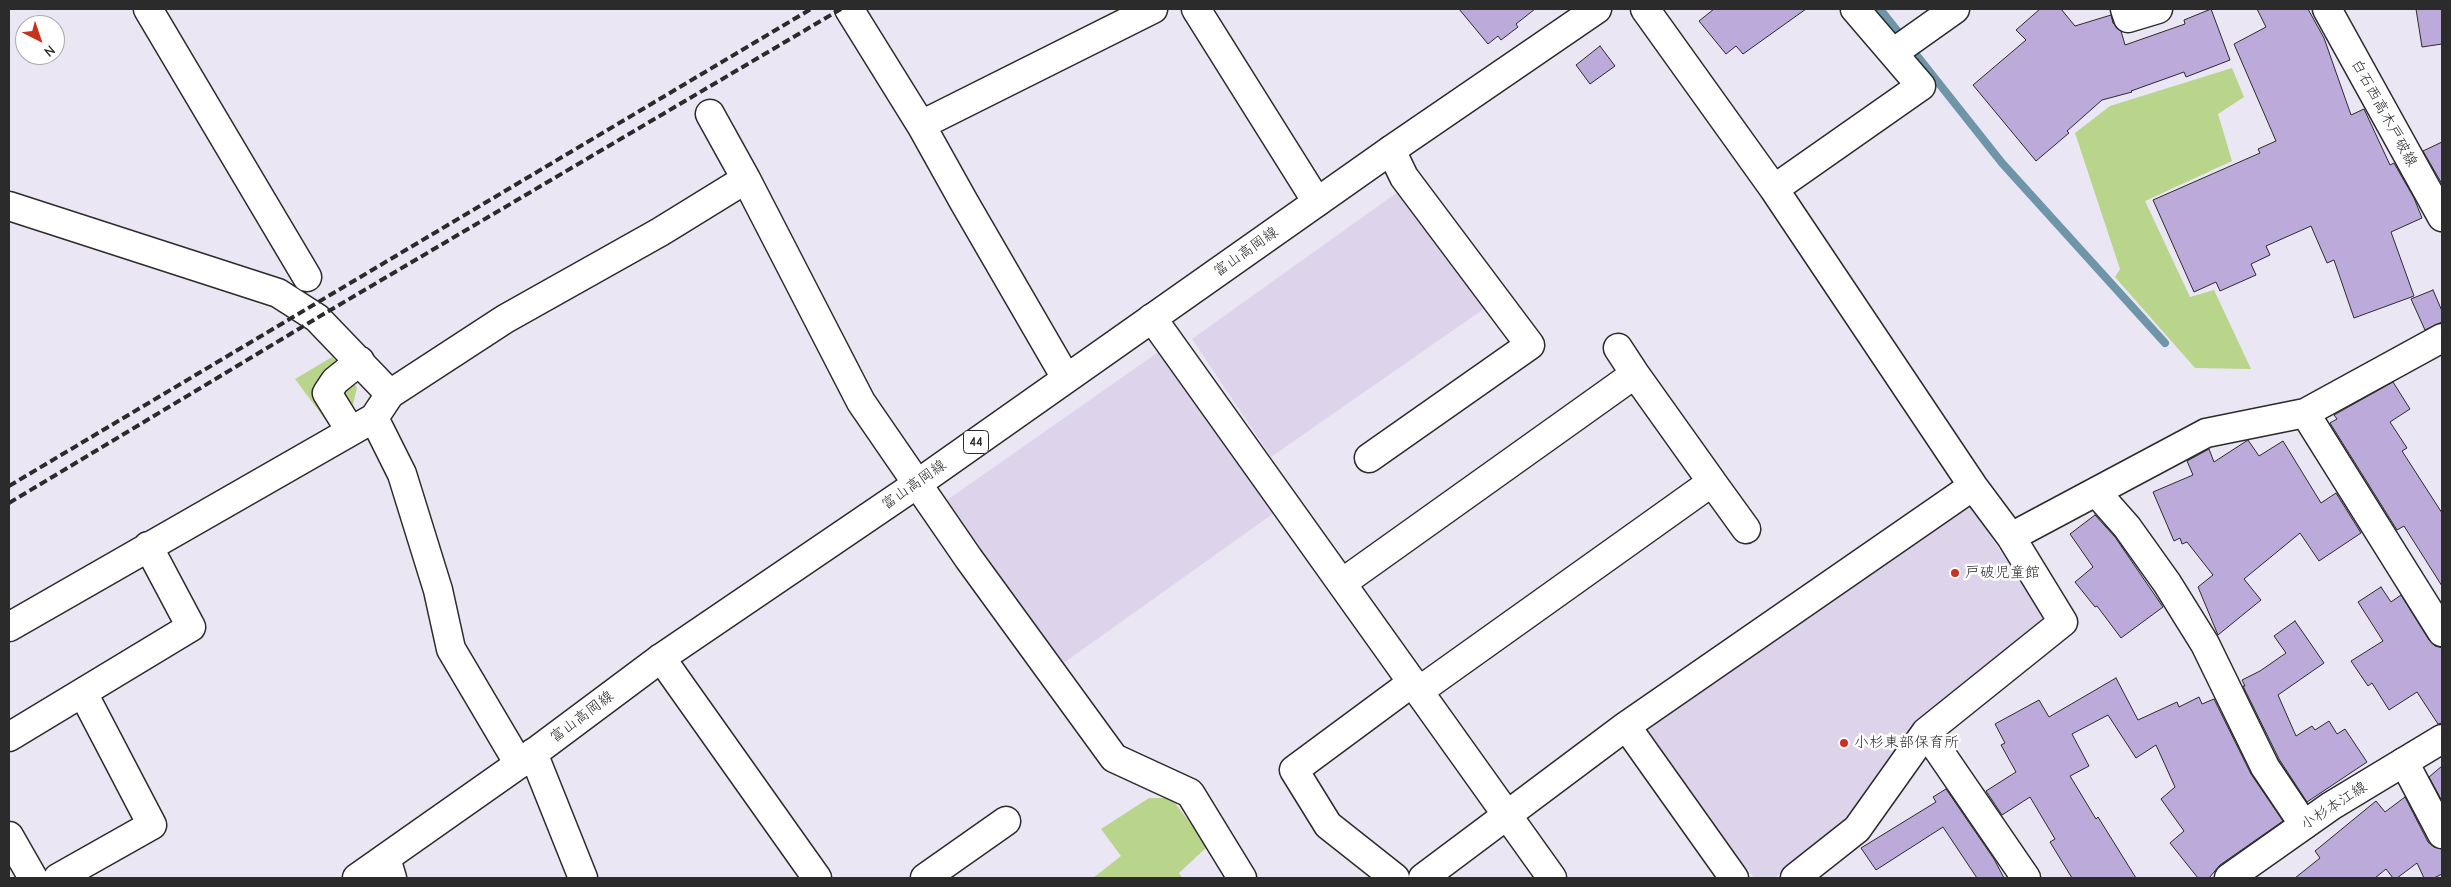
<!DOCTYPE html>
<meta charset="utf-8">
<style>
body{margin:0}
#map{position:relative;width:2451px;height:887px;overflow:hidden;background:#ebe6f4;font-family:"Comic Neue",sans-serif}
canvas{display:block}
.frame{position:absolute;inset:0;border:10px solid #2b2b2b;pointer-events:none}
.north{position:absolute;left:15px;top:15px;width:50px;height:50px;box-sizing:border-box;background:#fff;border:1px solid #aaa;border-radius:50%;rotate:139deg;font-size:14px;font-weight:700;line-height:20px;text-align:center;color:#2b2b2b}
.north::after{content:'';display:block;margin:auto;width:18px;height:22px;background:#c8321e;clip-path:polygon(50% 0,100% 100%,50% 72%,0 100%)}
</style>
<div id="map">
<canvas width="2451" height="887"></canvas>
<div class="frame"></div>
<div class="north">N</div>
</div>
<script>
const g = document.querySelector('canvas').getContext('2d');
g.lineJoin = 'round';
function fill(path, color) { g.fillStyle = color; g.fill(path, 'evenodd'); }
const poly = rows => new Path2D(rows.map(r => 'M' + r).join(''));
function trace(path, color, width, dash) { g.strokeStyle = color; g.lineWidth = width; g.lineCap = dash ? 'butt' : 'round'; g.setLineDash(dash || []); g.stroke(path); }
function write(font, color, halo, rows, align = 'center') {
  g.font = font + ' "Comic Neue","Klee One",sans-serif'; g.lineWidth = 5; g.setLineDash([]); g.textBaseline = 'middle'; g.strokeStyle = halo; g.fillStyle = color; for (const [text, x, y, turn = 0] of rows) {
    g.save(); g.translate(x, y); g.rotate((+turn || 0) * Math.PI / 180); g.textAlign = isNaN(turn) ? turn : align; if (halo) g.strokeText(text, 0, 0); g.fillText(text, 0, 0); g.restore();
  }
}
const built = poly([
 [1402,189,1488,306,1271,457,1192,339],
 [1164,348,1274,513,1058,667,940,505],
 [1967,501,2042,613,2044,630,1919,718,1850,826,1774,878,1754,878,1647,738,1646,728]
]);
const green = poly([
 [2232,68,2244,97,2218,114,2232,161,2145,201,2190,297,2214,290,2251,369,2195,368,2115,277,2120,269,2075,133,2110,106],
 [332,357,347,372,357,388,352,409,343,419,330,426,295,379],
 [1149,798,1171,798,1208,846,1179,873,1182,878,1093,878,1121,856,1101,829]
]);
const stream = poly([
 [1880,9,2002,163,2165,343]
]);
const building = poly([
 [1459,9,1535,9,1516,24,1518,27,1501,40,1498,36,1488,44,1459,9],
 [1714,9,1806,9,1743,54,1736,46,1726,54,1699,21,1714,9],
 [2040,9,2061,9,2075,26,2111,15,2113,23,2121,31,2125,45,2185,24,2184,20,2211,9,2230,60,2186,77,2184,72,2131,91,2132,92,2102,100,2067,131,2069,133,2036,161,1973,85,2026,40,2016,30,2040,9],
 [2257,9,2308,9,2324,38,2351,115,2364,109,2390,165,2394,163,2414,198,2422,218,2391,232,2414,296,2354,318,2334,260,2327,263,2311,226,2266,246,2270,255,2251,264,2256,275,2220,291,2216,282,2194,292,2153,200,2260,153,2258,149,2276,141,2234,44,2266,27,2257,9],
 [2416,9,2442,9,2442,44,2422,47,2416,9],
 [1600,46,1615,66,1590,84,1576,65,1600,46],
 [2442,142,2442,184,2423,151,2442,142],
 [2433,290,2442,311,2442,322,2425,330,2411,299,2433,290],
 [2393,382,2410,409,2390,422,2407,448,2402,451,2442,513,2442,586,2404,526,2397,530,2330,423,2337,419,2334,415,2393,382],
 [2248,440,2259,456,2283,441,2321,503,2336,493,2361,533,2319,561,2300,533,2244,579,2261,600,2218,635,2198,587,2213,575,2187,542,2182,544,2180,538,2174,541,2153,492,2193,475,2187,461,2209,449,2214,462,2248,440],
 [2095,515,2115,537,2163,607,2121,638,2097,606,2095,607,2075,582,2093,567,2070,534,2095,515],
 [2381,587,2391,602,2401,595,2429,640,2435,646,2442,648,2442,723,2438,724,2417,692,2389,710,2372,683,2368,686,2351,661,2383,641,2358,602,2381,587],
 [2295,621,2324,663,2278,695,2296,736,2312,726,2315,730,2329,721,2337,734,2345,729,2367,762,2307,802,2279,759,2243,686,2245,686,2242,680,2260,671,2286,653,2274,636,2295,621],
 [2116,678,2138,720,2177,702,2179,707,2199,697,2202,704,2214,699,2251,774,2283,821,2220,865,2209,878,2198,878,2170,843,2184,831,2161,799,2175,787,2156,745,2136,758,2108,715,2072,734,2089,766,2070,776,2096,819,2098,817,2136,878,2072,878,2050,842,2055,839,2030,797,2002,815,1986,791,2016,772,2001,745,2005,743,1995,724,2039,700,2049,717,2116,678],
 [2442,766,2442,801,2429,777,2442,766],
 [1946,789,1994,859,2004,878,1977,878,1943,827,1876,870,1861,848,1936,802,1933,797,1946,789],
 [2405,797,2428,842,2434,847,2442,849,2442,874,2434,878,2424,878,2417,863,2397,878,2393,878,2386,869,2375,878,2295,878,2320,858,2315,851,2376,801,2385,812,2405,797]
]);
const minor = poly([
 [148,9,307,277],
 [849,9,921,125],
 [1196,9,1317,202],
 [1645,9,1774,189,1973,486,2011,537,2063,622,1926,732,1857,829,1795,878],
 [2125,9,2128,18,2158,9],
 [1893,53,1955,9],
 [710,114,746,179],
 [1774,189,1921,86,1855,9],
 [9,206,278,293,317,318,390,394],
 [1152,318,1552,878],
 [1618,348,1635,374],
 [1066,378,964,202,921,125,1153,9],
 [2305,413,2442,632],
 [350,430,327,393,335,381,360,361],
 [1369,458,1530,345,1404,177,1391,150],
 [1712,482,1746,529],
 [2097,493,2127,527,2167,583,2205,644,2265,767,2304,825],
 [2011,537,2206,433,2305,413,2442,338],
 [1342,583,1635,374,1712,482,1419,691],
 [9,627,374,418],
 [661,658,817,878],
 [1626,726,1973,486],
 [1926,732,2026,878],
 [9,737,191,627,148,546],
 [533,753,583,878],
 [2404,762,2442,834],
 [519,764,451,649,438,590,402,474,374,418,390,394,505,319,660,232,746,179,861,402,969,559,1114,758,1190,793,1242,878],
 [9,836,33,878],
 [386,858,392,878],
 [58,878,152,825,83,693],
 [925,878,1006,821],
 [1395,878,1328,825,1294,770,1413,682],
 [1423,878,1626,726,1734,878]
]);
const major = poly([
 [2327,9,2442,217],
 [357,878,519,764,661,658,917,484,1391,150,1597,9],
 [2229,878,2331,806,2442,739]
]);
const rail = poly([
 [9,486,811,9],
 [9,503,317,318,841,9]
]);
const markers = [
 [1955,573,5,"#c8321e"],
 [1844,743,5,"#c8321e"]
];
const shields = [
 [976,442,25]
];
const shieldNames = [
 ["44",976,442]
];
const streetNames = [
 ["白石西高木戸破線",2384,113,61],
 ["富山高岡線",1246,252,-35],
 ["富山高岡線",914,485,-35],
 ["富山高岡線",582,717,-37],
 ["小杉本江線",2334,806,-33]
];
const poiNames = [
 ["戸破児童館",1965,573],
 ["小杉東部保育所",1854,743]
];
fill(built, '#ddd4ec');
fill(green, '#b9d48b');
trace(stream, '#6e95a8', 8);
fill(building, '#bcaada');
trace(building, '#2b2b2b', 1);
trace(minor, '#2b2b2b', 31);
trace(major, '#2b2b2b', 31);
trace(minor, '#fff', 28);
trace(major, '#fff', 28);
trace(rail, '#2b2b2b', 4, [8, 4]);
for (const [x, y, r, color] of markers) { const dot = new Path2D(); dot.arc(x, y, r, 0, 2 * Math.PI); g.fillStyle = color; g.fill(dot); trace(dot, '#fff', 2); }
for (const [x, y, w] of shields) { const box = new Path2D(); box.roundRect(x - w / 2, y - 11.5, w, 23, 4); g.fillStyle = '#fff'; g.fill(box); trace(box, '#2b2b2b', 1); }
write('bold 14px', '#2b2b2b', null, shieldNames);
write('15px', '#2b2b2b', '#fff', streetNames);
write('15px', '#2b2b2b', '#fff', poiNames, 'left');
</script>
